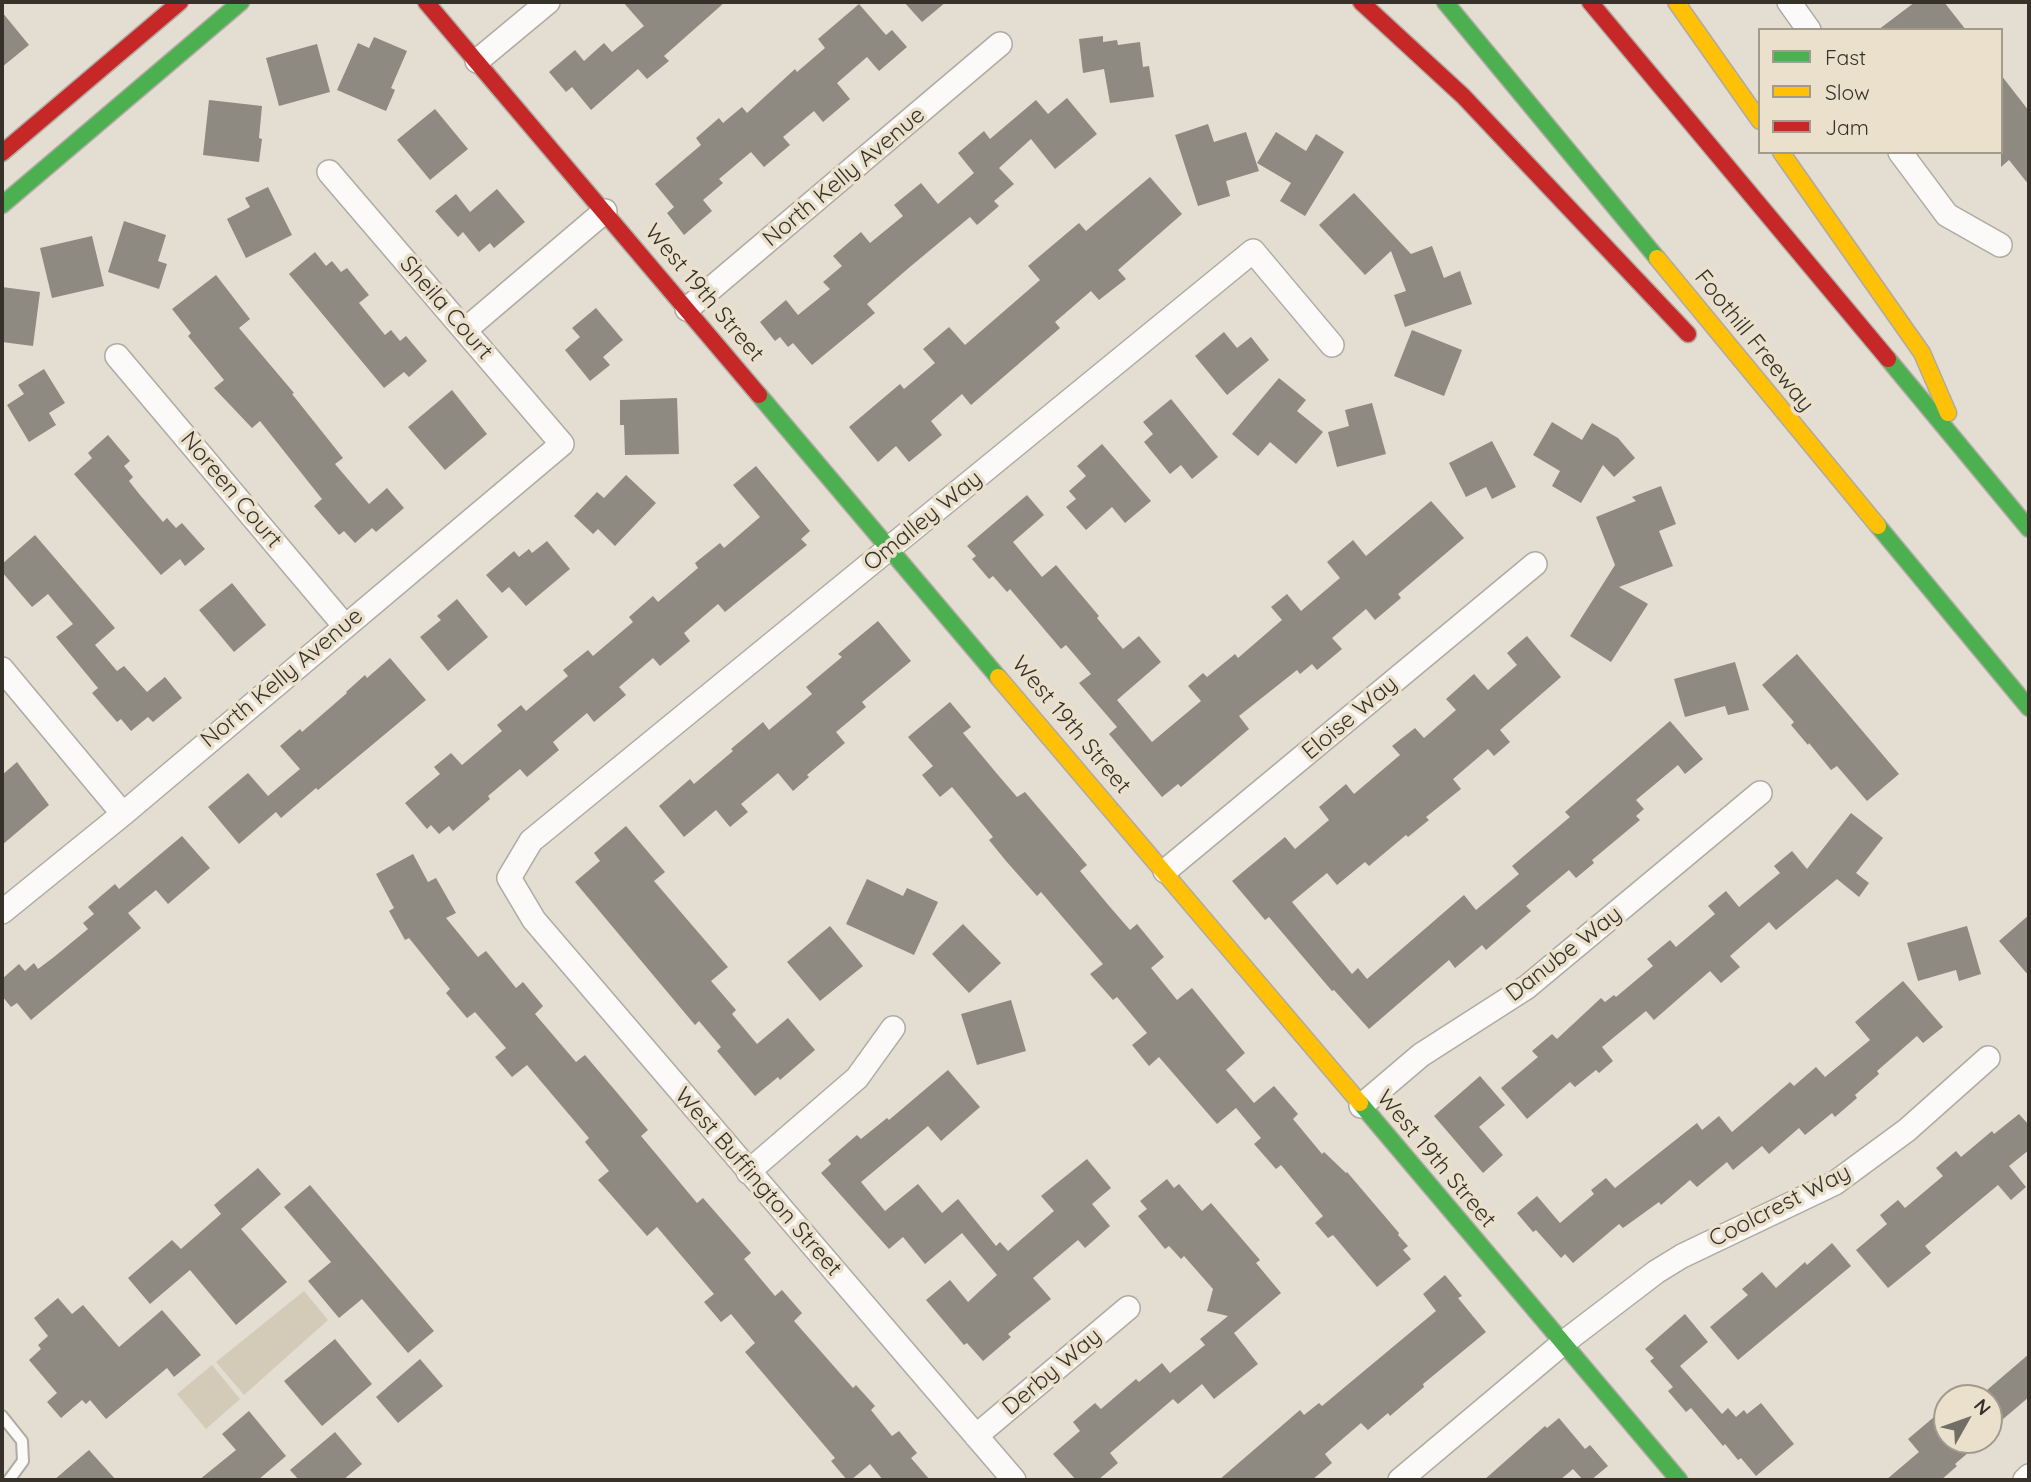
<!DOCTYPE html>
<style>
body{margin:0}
#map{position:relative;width:2031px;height:1482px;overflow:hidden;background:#e3ddd2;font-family:Quicksand,sans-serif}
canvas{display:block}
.frame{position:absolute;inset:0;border:4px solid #36322a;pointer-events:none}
.legend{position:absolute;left:1758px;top:28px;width:245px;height:126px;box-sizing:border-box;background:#eae0cb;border:2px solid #a29a8b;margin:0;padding:9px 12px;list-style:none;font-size:21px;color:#36322a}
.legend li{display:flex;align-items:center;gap:14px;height:35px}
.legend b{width:35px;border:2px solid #a29a8b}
.north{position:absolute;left:1933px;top:1384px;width:70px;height:70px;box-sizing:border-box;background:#eae0cb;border:2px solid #a29a8b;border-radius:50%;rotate:50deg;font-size:19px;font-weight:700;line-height:28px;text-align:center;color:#36322a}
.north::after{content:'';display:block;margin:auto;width:24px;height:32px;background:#736e65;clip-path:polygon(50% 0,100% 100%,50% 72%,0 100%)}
</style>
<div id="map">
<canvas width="2031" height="1482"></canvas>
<div class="frame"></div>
<ul class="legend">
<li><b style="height:9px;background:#4caf50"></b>Fast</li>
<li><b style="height:9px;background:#ffc107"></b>Slow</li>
<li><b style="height:9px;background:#c62828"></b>Jam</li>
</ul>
<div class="north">N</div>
</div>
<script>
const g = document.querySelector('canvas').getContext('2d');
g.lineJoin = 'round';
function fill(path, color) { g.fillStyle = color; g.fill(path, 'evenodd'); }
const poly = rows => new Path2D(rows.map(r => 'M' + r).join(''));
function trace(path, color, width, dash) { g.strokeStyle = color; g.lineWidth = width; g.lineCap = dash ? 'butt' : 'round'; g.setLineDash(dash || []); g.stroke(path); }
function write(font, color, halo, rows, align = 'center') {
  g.font = font + ' Quicksand,sans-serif'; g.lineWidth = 7; g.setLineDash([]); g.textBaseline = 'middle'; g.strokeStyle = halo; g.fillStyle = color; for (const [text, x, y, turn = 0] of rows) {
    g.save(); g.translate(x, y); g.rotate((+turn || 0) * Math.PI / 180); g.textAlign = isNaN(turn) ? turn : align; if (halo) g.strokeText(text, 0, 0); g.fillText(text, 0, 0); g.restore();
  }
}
const green = poly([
 [304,1291,328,1320,244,1395,216,1362],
 [212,1365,240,1399,206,1429,177,1394]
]);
const building = poly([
 [623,2,725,2,664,56,669,61,647,79,638,69,591,110,572,87,566,92,549,72,575,50,584,61,604,43,612,52,644,26],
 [904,2,946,2,922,22],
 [1915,2,1944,2,1966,30,1878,30],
 [859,4,886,35,892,30,907,47,879,71,867,57,837,83,850,99,823,122,814,111,783,137,790,145,764,167,751,152,719,179,723,183,703,200,712,211,684,235,667,213,674,207,655,184,701,145,696,138,719,118,723,123,742,107,747,113,795,69,797,72,825,48,818,39],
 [2,12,29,45,2,67],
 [1103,36,1103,42,1117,40,1118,45,1140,42,1143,67,1149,66,1154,97,1110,103,1104,69,1083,73,1079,39],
 [374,37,407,51,391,88,395,90,386,111,337,90,358,43,369,48],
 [317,44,330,92,279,106,266,58],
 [2001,75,2029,111,2029,185,2009,160,2001,167],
 [1067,98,1097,134,1055,169,1031,139,999,168,1014,184,994,201,999,206,977,225,970,217,911,266,867,304,875,313,812,365,793,343,788,347,780,337,775,341,760,322,786,300,798,315,830,289,823,282,842,266,833,256,861,232,870,243,903,216,894,205,921,183,938,204,974,173,958,153,984,131,990,139,1036,100,1048,114],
 [209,100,262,106,259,138,262,139,259,162,203,155],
 [435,109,468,149,430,180,397,140],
 [1208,124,1214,142,1246,132,1259,171,1226,181,1230,196,1198,206,1175,135],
 [1276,132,1306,151,1316,134,1344,152,1305,216,1280,201,1291,183,1257,163],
 [1150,177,1182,214,1118,270,1126,279,1099,300,1091,291,1055,322,1060,328,971,405,962,394,931,421,942,435,909,462,896,446,878,462,849,427,900,384,904,389,935,363,923,349,949,327,965,345,1040,280,1028,266,1079,223,1086,231],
 [268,187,292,235,246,258,227,219,250,207,245,198],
 [497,189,525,222,494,248,490,243,479,252,463,232,458,237,435,211,456,194,470,212],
 [1354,193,1411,254,1432,246,1444,278,1460,271,1472,304,1405,327,1394,295,1406,291,1391,251,1365,275,1319,225],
 [124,221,166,235,158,261,167,264,159,289,108,272],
 [92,236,104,286,52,298,40,248],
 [315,252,326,266,332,261,341,272,347,268,369,295,359,303,385,335,391,330,400,341,406,336,427,361,409,377,404,372,384,388,289,274],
 [216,275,250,319,239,328,294,393,292,394,343,458,335,464,369,504,387,488,404,508,376,532,372,528,355,543,344,531,339,535,314,506,322,499,260,421,252,428,214,388,224,380,188,336,191,333,172,309],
 [2,287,40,292,33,346,2,342],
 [596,308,623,340,603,357,610,365,590,381,565,350,580,337,572,328],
 [1412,330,1462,350,1444,396,1394,376],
 [1224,332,1237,348,1251,337,1269,360,1227,395,1195,356],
 [44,369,65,403,49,413,56,425,29,442,7,405,24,394,18,385],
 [1279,378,1306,400,1297,411,1323,432,1296,464,1270,442,1258,456,1232,434],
 [452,390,487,434,445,470,408,427],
 [677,398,679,454,625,455,624,425,620,425,620,400],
 [1171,399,1218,457,1192,479,1181,465,1170,474,1144,442,1153,434,1143,422],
 [1372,403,1386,454,1337,467,1328,432,1349,426,1345,410],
 [1552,422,1582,440,1592,423,1618,438,1635,458,1614,477,1603,465,1581,503,1552,486,1560,471,1533,455],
 [108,435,130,461,124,466,133,477,129,481,140,495,163,522,167,518,176,528,182,523,205,549,185,566,180,559,161,575,74,474,92,458,88,453],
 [1492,441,1516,487,1492,499,1486,487,1466,497,1449,463],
 [1102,444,1151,501,1125,523,1112,507,1086,530,1066,507,1076,499,1069,491,1086,476,1077,466],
 [756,466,810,531,801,539,807,545,725,612,718,604,684,633,690,641,660,666,653,658,619,687,626,695,594,722,587,713,553,742,559,750,527,777,520,769,488,796,490,799,453,831,449,826,439,834,431,825,427,829,405,803,440,774,434,767,451,753,462,765,502,731,497,725,521,705,526,711,568,676,563,670,588,650,593,656,633,622,629,617,653,596,658,602,698,568,695,563,720,543,724,548,760,517,733,485],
 [626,475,656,503,615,546,598,529,593,534,574,516,597,492,604,498],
 [1661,486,1676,524,1659,531,1673,566,1619,587,1648,604,1611,662,1570,636,1615,565,1596,517,1636,501,1632,497],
 [1027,495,1044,515,1013,542,1042,577,1056,565,1099,616,1097,618,1123,649,1139,636,1161,662,1117,700,1152,742,1201,701,1188,686,1203,673,1207,677,1235,654,1238,658,1282,620,1271,607,1287,594,1301,611,1340,578,1327,562,1353,540,1366,556,1431,501,1464,538,1398,594,1401,598,1375,620,1366,609,1332,638,1342,649,1317,670,1312,664,1300,674,1297,670,1239,716,1249,729,1181,787,1178,784,1162,797,1109,734,1117,727,1079,683,1091,674,1066,645,1061,649,1010,589,1007,592,993,576,989,579,972,559,976,556,967,546],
 [35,535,115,628,95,645,117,671,124,666,147,692,165,677,182,698,153,722,148,717,131,731,121,719,117,722,92,693,98,688,56,637,73,624,48,594,32,607,2,572,2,564],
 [547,541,570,569,526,606,509,587,502,593,486,575,514,551,519,557,529,549,532,553],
 [232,583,266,625,234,652,199,610],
 [457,599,488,637,448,671,420,637,441,620,437,616],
 [878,621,911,661,862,702,866,707,836,732,845,743,807,775,809,777,793,791,778,773,741,804,748,812,730,827,716,810,684,837,659,806,690,779,694,784,733,751,731,749,763,722,769,730,812,694,806,687,842,657,838,654],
 [1527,636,1561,677,1500,730,1510,742,1494,756,1488,749,1453,779,1461,789,1426,817,1429,820,1408,837,1406,835,1369,866,1365,862,1337,885,1327,873,1292,902,1352,974,1358,968,1367,979,1464,895,1476,910,1519,874,1512,866,1570,817,1565,812,1670,721,1703,759,1685,774,1678,765,1636,800,1644,809,1636,816,1640,820,1592,860,1594,863,1576,878,1569,870,1526,906,1531,911,1486,950,1482,945,1455,968,1449,960,1369,1029,1334,990,1332,991,1269,917,1265,920,1232,881,1285,837,1295,849,1329,820,1319,807,1346,784,1354,794,1400,755,1392,746,1415,728,1424,738,1456,710,1446,699,1474,674,1488,690,1517,665,1507,653],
 [1797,654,1899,774,1867,801,1837,766,1831,770,1809,743,1808,745,1791,725,1794,722,1762,685],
 [390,658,426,700,318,790,316,788,281,818,276,812,239,844,208,807,248,773,268,796,300,769,280,746,300,729,302,732,347,693,346,692,365,675,367,678],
 [1735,662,1749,710,1728,715,1725,706,1685,717,1674,679],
 [950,702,971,727,963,733,998,775,1017,797,1025,792,1087,865,1080,871,1110,907,1130,930,1137,924,1164,957,1151,968,1177,1000,1192,988,1245,1053,1226,1070,1254,1103,1274,1086,1298,1114,1293,1119,1322,1154,1324,1152,1346,1173,1347,1172,1399,1233,1398,1235,1408,1246,1403,1250,1411,1259,1377,1287,1333,1235,1328,1238,1315,1223,1323,1216,1281,1165,1276,1169,1254,1144,1261,1138,1236,1108,1217,1124,1159,1057,1149,1066,1132,1045,1147,1033,1117,997,1113,1000,1090,974,1103,964,1041,892,1037,896,1006,861,989,840,993,837,952,787,940,797,922,775,933,766,908,737],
 [17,762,49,805,2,845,2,775],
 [1851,813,1883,838,1856,873,1869,883,1859,897,1837,879,1776,930,1769,922,1730,956,1740,967,1721,983,1710,971,1654,1020,1646,1011,1602,1047,1613,1061,1599,1073,1596,1070,1575,1087,1570,1082,1527,1119,1501,1088,1538,1057,1532,1051,1552,1034,1557,1039,1601,998,1605,1002,1614,995,1616,997,1653,966,1647,959,1670,940,1676,947,1715,914,1708,906,1726,891,1739,907,1780,873,1774,866,1792,851,1807,869],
 [626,826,665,872,654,881,728,967,711,981,736,1010,732,1014,757,1044,788,1018,815,1050,780,1080,778,1077,755,1096,717,1051,721,1047,699,1021,695,1025,575,882,600,861,594,853],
 [182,836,210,868,168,904,156,890,128,913,141,928,31,1020,17,1003,11,1007,2,996,2,979,19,964,25,971,34,963,38,969,54,957,88,929,83,923,94,914,88,907,115,884,119,889],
 [413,854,428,882,436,878,456,913,446,918,478,957,486,951,516,988,523,982,543,1006,535,1014,576,1062,585,1055,619,1095,648,1130,641,1136,697,1203,703,1198,751,1253,744,1259,775,1296,782,1290,802,1313,794,1321,853,1388,856,1385,875,1406,871,1410,892,1436,899,1431,917,1453,911,1458,930,1480,883,1480,870,1464,851,1480,847,1480,831,1461,835,1458,745,1352,755,1343,731,1314,721,1322,704,1302,714,1294,657,1227,647,1236,598,1180,609,1171,585,1142,589,1138,527,1065,512,1077,495,1057,506,1048,475,1012,467,1018,446,993,450,989,409,938,405,940,389,911,394,908,376,874],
 [867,879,903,896,907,888,938,902,914,955,846,924],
 [2029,915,2029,976,1999,941],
 [963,924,1001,963,969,993,932,954],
 [830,926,863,966,820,1001,787,962],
 [1967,926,1981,974,1959,981,1956,970,1918,981,1907,943],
 [1903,981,1943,1027,1923,1043,1917,1036,1877,1071,1879,1074,1855,1095,1857,1098,1835,1117,1832,1113,1805,1135,1799,1128,1769,1154,1762,1146,1733,1170,1727,1162,1697,1187,1690,1180,1661,1205,1659,1202,1623,1228,1619,1224,1573,1263,1565,1254,1561,1258,1536,1230,1533,1232,1517,1213,1537,1196,1560,1223,1594,1194,1591,1190,1606,1178,1615,1188,1697,1123,1702,1130,1719,1116,1732,1132,1790,1082,1794,1086,1816,1067,1825,1077,1870,1040,1855,1022],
 [1011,1000,1026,1051,977,1065,961,1014],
 [948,1070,980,1107,941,1141,928,1126,861,1182,885,1211,918,1184,942,1213,958,1199,996,1246,1000,1242,1008,1251,1054,1211,1041,1196,1087,1159,1111,1188,1092,1204,1110,1226,1085,1248,1078,1240,1033,1278,1051,1299,1008,1334,1011,1337,983,1361,967,1343,964,1345,926,1300,950,1280,968,1302,997,1275,962,1233,925,1264,903,1237,889,1249,821,1173,831,1164,828,1160,857,1135,861,1139,887,1118,889,1120],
 [1480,1076,1505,1105,1479,1127,1503,1155,1483,1173,1434,1116],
 [2019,1114,2029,1125,2029,1150,2009,1166,2026,1187,2011,1200,1998,1185,1925,1246,1931,1253,1888,1288,1856,1250,1887,1224,1880,1215,1898,1200,1905,1208,1943,1176,1936,1168,1956,1151,1961,1157,1992,1131,1994,1134],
 [258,1168,281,1194,241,1229,287,1282,236,1325,190,1270,150,1304,128,1278,172,1240,181,1249,221,1214,214,1205],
 [1167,1179,1174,1188,1179,1184,1202,1211,1211,1203,1260,1260,1256,1263,1281,1293,1234,1333,1258,1364,1214,1399,1202,1384,1178,1404,1173,1399,1110,1453,1118,1463,1098,1480,1076,1480,1053,1454,1080,1431,1073,1422,1095,1403,1101,1409,1136,1379,1139,1382,1162,1363,1170,1373,1205,1345,1200,1339,1228,1316,1207,1311,1213,1289,1184,1256,1181,1259,1169,1246,1165,1249,1138,1216,1147,1209,1140,1201],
 [310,1185,434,1331,408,1353,362,1299,339,1318,308,1281,331,1262,284,1207],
 [1832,1243,1851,1266,1738,1360,1710,1327,1748,1295,1742,1289,1762,1272,1776,1288,1805,1262,1807,1265],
 [1445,1275,1462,1296,1458,1298,1486,1332,1423,1384,1424,1387,1390,1416,1388,1413,1368,1430,1361,1423,1325,1454,1332,1463,1312,1480,1219,1480,1300,1410,1304,1415,1319,1403,1322,1406,1436,1311,1423,1294],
 [58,1298,72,1314,83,1305,119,1347,162,1310,201,1355,174,1377,167,1368,106,1419,90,1400,86,1404,82,1400,61,1418,47,1402,57,1393,29,1360,41,1349,38,1345,48,1336,34,1318],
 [1685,1314,1708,1342,1680,1366,1722,1414,1728,1408,1736,1417,1744,1410,1747,1414,1761,1403,1794,1444,1756,1476,1741,1458,1738,1460,1725,1444,1723,1446,1691,1408,1686,1412,1668,1391,1673,1387,1650,1361,1654,1358,1645,1349],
 [335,1339,372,1384,322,1426,284,1381],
 [2029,1354,2029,1397,1989,1431,1989,1393,1987,1390],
 [420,1359,443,1386,398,1423,376,1397],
 [1947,1406,1947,1440,1983,1440,1955,1464,1957,1466,1941,1480,1886,1480,1919,1452,1908,1439],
 [249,1411,286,1456,258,1480,199,1480,236,1450,222,1434],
 [1559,1418,1585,1449,1590,1445,1608,1466,1591,1480,1583,1480,1573,1469,1560,1480,1484,1480,1545,1426,1547,1428],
 [335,1432,362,1464,343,1480,299,1480,290,1470],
 [89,1450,116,1480,54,1480]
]);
const lane = poly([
 [2,1416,22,1441,23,1461,9,1480]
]);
const street = poly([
 [1789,2,1809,30],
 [477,61,548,2],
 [1900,152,1947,215,2000,245],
 [687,309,1000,44],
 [465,330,605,211],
 [117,356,344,625],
 [2,669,123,814],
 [1165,871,1535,564],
 [2,912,123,814,562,444,329,172],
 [1361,1106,1421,1055,1527,987,1760,793],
 [748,1172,857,1078,893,1028],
 [976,1436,1128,1308],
 [1014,1480,534,920,509,878,531,841,1253,251,1332,345],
 [1400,1480,1563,1343,1656,1272,1682,1256,1835,1183,1907,1130,1988,1058],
 [2025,1480,2029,1476]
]);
const fast = poly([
 [1445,2,1657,258],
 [2,205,241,2],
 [1888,359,2029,529],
 [759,395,998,677],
 [1878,526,2029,708],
 [1360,1103,1679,1480]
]);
const slow = poly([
 [1676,2,1760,121],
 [1781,152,1922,353,1948,413],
 [1657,258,1878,526],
 [998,677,1360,1103]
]);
const jam = poly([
 [426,2,759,395],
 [1361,2,1463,96,1688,334],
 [1590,2,1888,359],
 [2,153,180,2]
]);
const streetNames = [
 ["North Kelly Avenue",844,177,-40],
 ["West 19th Street",704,293,50],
 ["Sheila Court",446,308,49],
 ["Foothill Freeway",1754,341,51],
 ["Noreen Court",231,490,50],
 ["Omalley Way",923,521,-39],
 ["North Kelly Avenue",282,678,-40],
 ["Eloise Way",1350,718,-40],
 ["West 19th Street",1071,725,50],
 ["Danube Way",1564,954,-38],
 ["West 19th Street",1436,1159,50],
 ["West Buffington Street",758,1182,49],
 ["Coolcrest Way",1780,1206,-27],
 ["Derby Way",1052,1372,-40]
];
fill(green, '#d4cab8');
fill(building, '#8e8981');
trace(lane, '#afaaa2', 14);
trace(street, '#afaaa2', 26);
trace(fast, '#afaaa2', 19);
trace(slow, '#afaaa2', 19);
trace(jam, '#afaaa2', 19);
trace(lane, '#fbfaf8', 10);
trace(street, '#fbfaf8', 23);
trace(fast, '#4caf50', 16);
trace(slow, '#ffc107', 16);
trace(jam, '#c62828', 16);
write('23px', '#36322a', '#eae0cb', streetNames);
</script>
